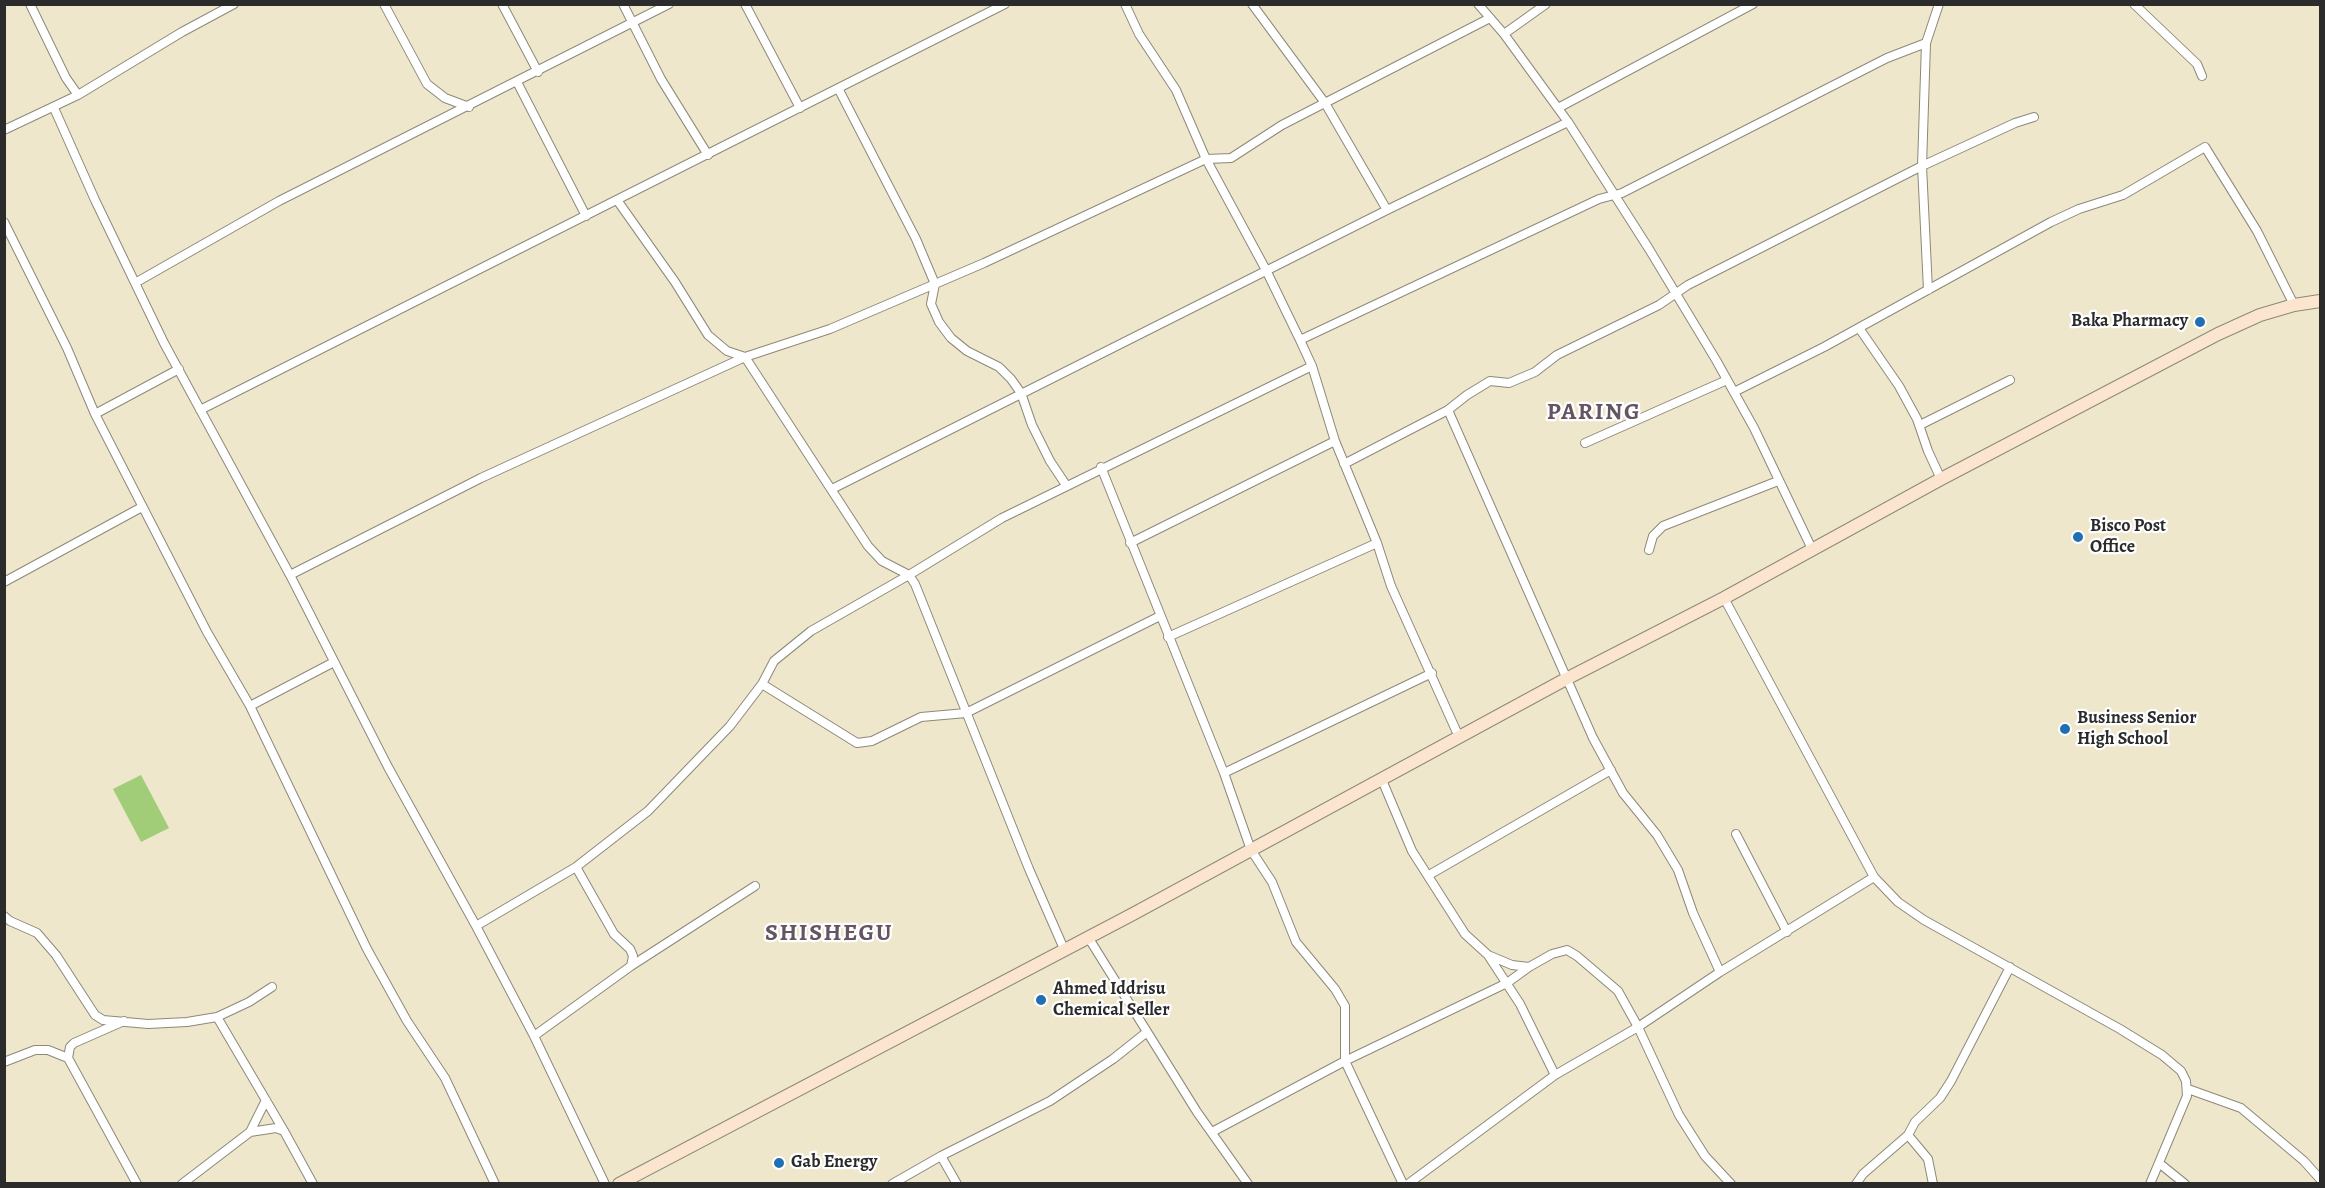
<!DOCTYPE html>
<style>
body{margin:0}
#map{position:relative;width:2325px;height:1188px;overflow:hidden;background:#eee7cb;font-family:Alegreya,serif}
canvas{display:block}
.frame{position:absolute;inset:0;border:6px solid #2b2b2b;pointer-events:none}
</style>
<div id="map">
<canvas width="2325" height="1188"></canvas>
<div class="frame"></div>
</div>
<script>
const g = document.querySelector('canvas').getContext('2d');
g.lineJoin = 'round';
function fill(path, color) { g.fillStyle = color; g.fill(path, 'evenodd'); }
const poly = rows => new Path2D(rows.map(r => 'M' + r).join(''));
function trace(path, color, width, dash) { g.strokeStyle = color; g.lineWidth = width; g.lineCap = dash ? 'butt' : 'round'; g.setLineDash(dash || []); g.stroke(path); }
function write(font, color, halo, rows, align = 'center') {
  g.font = font + ' Alegreya,serif'; g.lineWidth = 4.5; g.setLineDash([]); g.textBaseline = 'middle'; g.strokeStyle = halo; g.fillStyle = color; for (const [text, x, y, turn = 0] of rows) {
    g.save(); g.translate(x, y); g.rotate((+turn || 0) * Math.PI / 180); g.textAlign = isNaN(turn) ? turn : align; if (halo) g.strokeText(text, 0, 0); g.fillText(text, 0, 0); g.restore();
  }
}
const green = poly([
 [141,775,169,828,141,842,113,789]
]);
const minor = poly([
 [30,4,66,78,78,95],
 [384,4,427,84,445,98,469,107],
 [502,4,538,72],
 [623,4,661,79,708,155],
 [745,4,800,108],
 [1125,4,1139,34,1176,90,1206,159,1266,270,1300,340,1312,366,1335,441,1377,543,1391,586,1459,737],
 [1252,4,1325,103,1387,210],
 [1478,4,1504,34,1568,122,1649,249,1716,360,1754,428,1812,549],
 [2134,4,2197,64,2202,76],
 [1504,34,1546,4],
 [517,82,586,216],
 [839,90,916,239,935,284,931,304,939,322,951,338,967,351,999,367,1011,379,1021,393,1032,425,1050,461,1066,485],
 [54,108,95,200,164,343,290,575,388,767,476,926,534,1036,605,1184],
 [1558,108,1753,4],
 [4,130,78,95,182,32,234,4],
 [617,200,675,282,708,335,727,351,745,357,868,546,882,561,909,575,915,584,1029,869,1064,949],
 [4,222,67,348,95,414,207,632,250,706,367,949,407,1021,445,1078,495,1184],
 [135,283,279,201,669,4],
 [1928,290,1922,166,1926,43,1939,4],
 [1859,328,1899,386,1917,419,1928,451,1941,479],
 [1300,340,1599,199,1622,193,1887,58,1926,43],
 [1734,392,1824,347,2051,222,2079,209,2123,195,2205,147,2257,231,2294,305],
 [200,410,1005,4],
 [1448,410,1593,738,1623,793,1657,835,1678,870,1693,913,1720,972],
 [95,414,179,369],
 [1920,425,2010,380],
 [1585,443,1727,380],
 [1344,464,1448,410,1467,395,1490,381,1509,383,1535,372,1557,355,1659,305,1688,285,1922,166,2015,123,2034,117],
 [1101,467,1224,773,1251,850,1272,882,1296,942,1335,989,1345,1006,1345,1061,1403,1184],
 [832,489,1387,210,1568,122],
 [1130,543,1335,441],
 [1649,550,1653,536,1663,526,1778,481],
 [290,575,481,478,745,357,830,329,984,263,1206,159,1231,158,1282,125,1490,18],
 [4,582,142,507],
 [1724,598,1874,877,1898,902,1924,920,2120,1029,2162,1055,2181,1071,2186,1081,2187,1096,2150,1184],
 [1168,637,1377,543],
 [762,684,857,743,872,741,921,717,966,713,1160,616],
 [250,706,334,662],
 [1224,773,1432,673],
 [1382,780,1412,851,1465,934,1488,955,1512,965,1529,967,1552,954,1567,950,1577,956,1618,991,1638,1027,1679,1115,1705,1156,1731,1184],
 [1736,834,1787,932],
 [1429,875,1611,770],
 [4,916,10,921,37,933,56,955,95,1015,103,1020,148,1024,187,1022,217,1017,249,1002,272,987],
 [476,926,576,867,648,811,730,726,762,684,774,661,811,631,909,575,1002,518,1312,366],
 [1088,937,1197,1112,1248,1184],
 [1488,955,1520,1004,1555,1075],
 [631,966,755,886],
 [217,1017,284,1131],
 [534,1036,631,966,633,956,630,949,614,934,576,867],
 [68,1058,70,1047,74,1043,124,1021],
 [4,1062,35,1050,48,1050,68,1058,137,1184],
 [2188,1089,2241,1108,2304,1161,2320,1179],
 [250,1132,266,1100],
 [1212,1132,1345,1061,1507,983,1529,967],
 [1908,1135,1928,1159,1933,1184],
 [941,1156,957,1184],
 [2159,1163,2185,1184],
 [182,1184,250,1132,276,1128,284,1131,313,1184],
 [892,1184,941,1156,1050,1101,1113,1059,1147,1032],
 [1408,1184,1555,1075,1638,1027,1720,972,1874,877],
 [1856,1184,1863,1174,1908,1135,1915,1122,1940,1098,1951,1081,2010,967]
]);
const secondary = poly([
 [619,1184,1133,914,1566,679,1724,598,1941,479,2218,334,2260,315,2294,305,2320,301]
]);
const markers = [
 [2200,322,6,"#1f6fb2"],
 [2078,537,6,"#1f6fb2"],
 [2065,729,6,"#1f6fb2"],
 [1041,1000,6,"#1f6fb2"],
 [779,1163,6,"#1f6fb2"]
];
const poiNames = [
 ["Baka Pharmacy",2188,322,"right"],
 ["Bisco Post",2090,527],
 ["Office",2090,548],
 ["Business Senior",2077,719],
 ["High School",2077,740],
 ["Ahmed Iddrisu",1053,990],
 ["Chemical Seller",1053,1011],
 ["Gab Energy",791,1163]
];
const districtNames = [
 ["PARING",1594,413],
 ["SHISHEGU",829,934]
];
fill(green, '#a1cc78');
trace(minor, '#8c897b', 10);
trace(secondary, '#8c897b', 14);
trace(minor, '#fff', 8);
trace(secondary, '#fce5cf', 12);
for (const [x, y, r, color] of markers) { const dot = new Path2D(); dot.arc(x, y, r, 0, 2 * Math.PI); g.fillStyle = color; g.fill(dot); trace(dot, '#fff', 2); }
write('bold 18px', '#2b2b2b', '#fff', poiNames, 'left');
g.letterSpacing = '1.5px';
write('bold 24px', '#655563', '#fff', districtNames);
g.letterSpacing = '0px';
</script>
